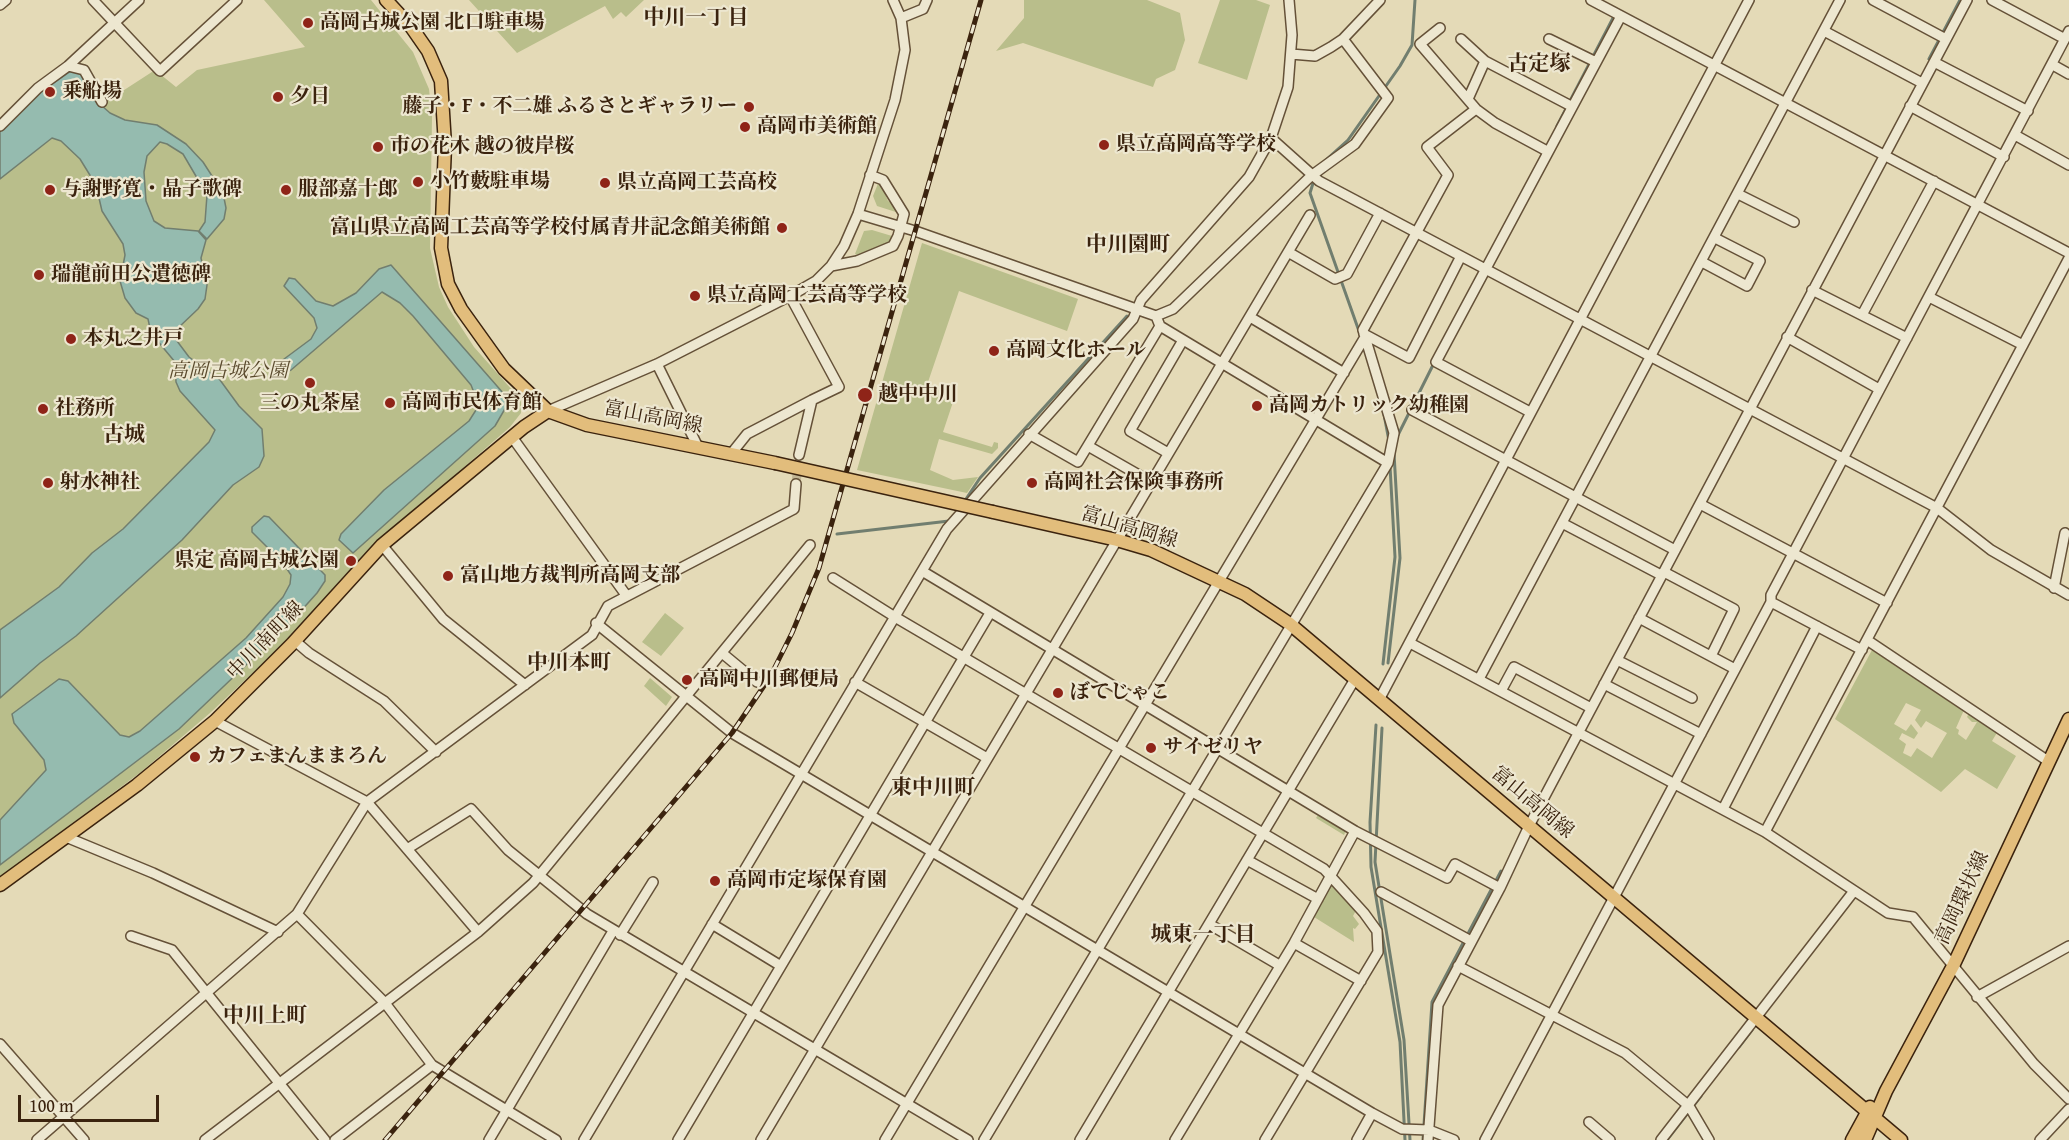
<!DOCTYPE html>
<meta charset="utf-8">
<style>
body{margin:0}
#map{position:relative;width:2069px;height:1140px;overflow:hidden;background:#e4dab7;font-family:"Gentium Book Plus",serif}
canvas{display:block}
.scale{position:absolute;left:18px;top:1095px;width:141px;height:27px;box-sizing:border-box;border:3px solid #3b230e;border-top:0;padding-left:8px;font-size:18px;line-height:21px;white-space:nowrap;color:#3b230e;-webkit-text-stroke:4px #ede7d0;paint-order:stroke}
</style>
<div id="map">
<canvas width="2069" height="1140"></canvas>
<div class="scale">100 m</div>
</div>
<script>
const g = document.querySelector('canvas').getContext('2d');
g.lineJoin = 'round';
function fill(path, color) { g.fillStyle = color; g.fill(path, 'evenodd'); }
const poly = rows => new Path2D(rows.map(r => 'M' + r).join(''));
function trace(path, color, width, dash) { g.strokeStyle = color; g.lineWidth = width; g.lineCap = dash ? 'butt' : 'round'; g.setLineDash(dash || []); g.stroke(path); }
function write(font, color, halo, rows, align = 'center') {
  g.font = font + ' "Gentium Book Plus","Noto Serif JP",serif'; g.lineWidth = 4.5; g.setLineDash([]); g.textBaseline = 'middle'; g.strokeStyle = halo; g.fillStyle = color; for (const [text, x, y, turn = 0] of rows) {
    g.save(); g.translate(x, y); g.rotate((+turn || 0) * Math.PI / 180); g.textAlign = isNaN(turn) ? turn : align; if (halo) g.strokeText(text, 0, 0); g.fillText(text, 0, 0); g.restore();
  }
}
const green = poly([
 [264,0,371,0,413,52,429,89,432,117,430,248,439,287,448,307,474,347,521,400,521,413,510,427,384,537,342,578,293,635,210,713,141,772,0,877,0,132,71,71,101,105,155,70,176,87,197,70,305,47],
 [469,0,644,0,626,17,621,12,613,19,605,6,517,53],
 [1024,0,1147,0,1180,13,1185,40,1175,70,1156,79,1153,87,1023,43,996,51,1024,18],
 [1220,0,1256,0,1270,5,1247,80,1198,63],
 [879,181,884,184,883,189,888,201,894,203,899,213,877,206,873,196],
 [872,230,892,236,890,242,859,256,855,254,864,231],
 [922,243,1078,299,1067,331,959,291,927,385,955,396,943,432,992,447,994,442,998,443,998,448,992,454,939,439,930,470,953,480,978,477,967,493,857,470],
 [665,613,684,628,661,656,642,642],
 [1872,650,1878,650,1998,731,1992,741,2016,756,1997,789,1965,769,1941,792,1835,719],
 [1906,703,1921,710,1915,720,1921,728,1926,721,1947,733,1932,758,1917,748,1911,757,1903,753,1906,744,1899,739,1902,733,1914,739,1918,733,1911,724,1906,731,1894,724],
 [1964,710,1969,713,1967,717,1972,722,1977,722,1966,740,1958,734,1959,730,1956,728],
 [650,678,672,697,666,706,644,686],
 [1323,807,1349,823,1344,835,1316,818],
 [1335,877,1361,901,1353,916,1359,924,1355,929,1353,928,1354,942,1314,917]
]);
const water = poly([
 [71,71,80,71,101,105,110,113,125,120,157,125,186,144,203,162,223,193,226,208,224,219,207,239,199,231,205,222,207,195,183,154,167,144,160,142,147,156,144,172,146,201,154,221,165,228,198,231,206,240,201,258,207,285,205,299,198,309,178,328,177,341,189,357,220,380,239,406,262,429,264,456,259,467,233,485,182,540,76,636,40,663,0,698,0,630,59,587,92,553,123,529,209,442,215,430,180,391,176,382,175,362,151,333,148,319,136,313,125,298,120,281,125,255,123,244,102,211,96,185,80,159,61,141,52,138,0,179,0,131,43,90,48,98,56,94,51,85,71,71],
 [391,265,504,394,506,407,495,426,353,553,339,540,341,534,384,490,469,421,476,410,477,400,471,385,413,316,400,303,382,292,291,370,277,376,274,373,276,365,311,339,317,328,314,318,284,286,289,278,295,279,316,301,333,306,356,293,379,269,391,265],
 [264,516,269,517,325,575,325,581,317,593,290,623,179,729,0,865,0,820,46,770,44,760,14,723,12,714,59,679,68,681,120,735,129,737,140,731,246,638,283,597,290,584,291,575,283,563,252,532,252,527,264,516]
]);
const stream = poly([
 [1929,59,1960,0],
 [1557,126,1613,18],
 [1317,168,1348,140,1400,66,1412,45,1415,0],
 [1314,180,1310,193,1360,334],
 [1383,409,1389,441],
 [1398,435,1434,363],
 [964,502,980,478,1127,316],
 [837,534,949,521],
 [1388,663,1400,558,1394,453],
 [1383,664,1395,557,1390,466],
 [1376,725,1370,822,1371,867,1400,1042,1405,1140],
 [1382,728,1375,862,1404,1040,1410,1140],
 [1739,1047,1752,1030],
 [1423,1140,1432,1002,1501,871],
 [1667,1140,1701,1096]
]);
const minorTunnel = poly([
 [796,484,799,455]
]);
const minor = poly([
 [93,0,160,71,237,0],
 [1591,0,2069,253],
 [1873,0,1946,39],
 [1992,0,2065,39],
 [0,5,6,0],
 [901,18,923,9,927,0],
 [1440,28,1420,44,1476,109,1495,123,1547,151],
 [1824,31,1922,83],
 [1461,39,1485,61,1571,106],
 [1549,39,1596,62],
 [1291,54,1315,56,1331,47,1343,39,1380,0],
 [1934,62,2028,111],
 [2053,65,2069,74],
 [68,66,84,70,102,102],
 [1468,99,1485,61],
 [1910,106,2004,157],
 [0,126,38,88,68,66,139,0],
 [2015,135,2069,165],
 [1271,138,1319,181,1937,508,1991,550,2069,595],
 [1738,194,1794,222],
 [858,214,915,231,1156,316,1173,309,1311,176,1355,144,1388,98,1343,39],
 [1288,252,1335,279,1347,274,1380,213],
 [1702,262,1747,286,1760,261,1715,238],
 [831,266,857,261,893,246,898,236,904,214,883,180,870,175],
 [1812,290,1907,338],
 [790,296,839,387,812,400,799,455],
 [1929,297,2023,345],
 [1862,315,1934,181],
 [1156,316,1160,326,1388,463],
 [1250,317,1344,373],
 [1364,334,1409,358,1461,256],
 [1787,337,1879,389],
 [657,364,698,447],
 [1412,410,1675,550],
 [548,411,657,364,790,296,816,281,831,266,844,246,858,214,895,100,905,50,901,18,893,0],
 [1530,412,1436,362,1621,16],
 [1029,434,1078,462,1160,326],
 [512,437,626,595],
 [1088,446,1151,482],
 [1168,453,1130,431,1183,340],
 [731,454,747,434,812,400],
 [1700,504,1887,603],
 [1562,523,1661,575],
 [382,545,443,619,525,685],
 [922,571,1355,831,1447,878,1455,864,1500,888],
 [1664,572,1734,609,1711,656],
 [833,578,895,617,1324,869,1364,913,1377,931,1378,952,1265,1140],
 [2054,588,2065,533],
 [1771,602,1771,595,2069,31],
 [1639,618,1735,669],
 [596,623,732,733,1372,1113,1402,1129,1429,1130,1454,1140],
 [1867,640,2048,761],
 [295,641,309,653,384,701,436,752],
 [1410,643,1765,832,1888,913,1913,917,2034,1064,2069,1099],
 [722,653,757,682],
 [1617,660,1692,698],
 [1479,679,1840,0],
 [855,682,987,758],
 [1604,684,1701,734],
 [1501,691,1514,667,1591,708],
 [1379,700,1749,0],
 [215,721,367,802,478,932],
 [1723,809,1817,626],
 [1765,832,2069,258],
 [66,837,153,873,278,932],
 [407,849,471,809,508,850,587,914,968,1140],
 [1247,860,1318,899],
 [1381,892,1471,941],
 [297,914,385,1003,432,1065,556,1140],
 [712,924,781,966],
 [1209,924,1279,965],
 [620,935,653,882],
 [131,936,172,950,325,1140],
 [1294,943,1361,981],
 [1458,966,1625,1053,1689,1106,1709,1140],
 [1977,997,2069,946],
 [0,1044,84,1140],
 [1589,1122,1610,1140],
 [37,1140,297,914,367,802,592,635,608,606,794,509,796,484],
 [205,1140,478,932,533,883,810,545],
 [335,1140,432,1065],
 [489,1140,613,931],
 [584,1140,947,529,1133,319,1141,300,1249,177,1271,138,1288,87,1292,35,1289,0],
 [678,1140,990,613],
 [761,1140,1310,215],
 [885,1140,1365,337],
 [984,1140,1388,463,1394,433,1363,330,1448,175,1427,147,1476,109],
 [1080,1140,1355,679],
 [1175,1140,1294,943,1355,831],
 [1357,1140,1372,1113],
 [1428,1140,1438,1005,1500,888,1529,826,1967,0],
 [1485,1140,1771,602,1862,650],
 [1661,1140,1854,891],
 [2040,1140,2069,1109]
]);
const major = poly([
 [386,0,412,28,428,51,441,81,445,145,441,248,448,284,461,309,504,369,548,411,587,425,775,463],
 [993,512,1117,540,1151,550,1245,594,1290,624,1901,1140],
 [0,885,137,785,215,721,292,644,382,545,524,427,548,411],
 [1852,1140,1870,1107],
 [1865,1140,1886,1091,1953,966,2069,719]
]);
const rail = poly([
 [385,1140,732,733,770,677,792,633,819,568,981,0]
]);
const majorBridge = poly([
 [775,463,993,512]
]);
const markers = [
 [308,23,6,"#8f2418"],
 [50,92,6,"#8f2418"],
 [278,97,6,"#8f2418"],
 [749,107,6,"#8f2418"],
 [745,127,6,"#8f2418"],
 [1104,145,6,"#8f2418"],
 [378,147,6,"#8f2418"],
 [418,182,6,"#8f2418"],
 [605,183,6,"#8f2418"],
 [50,190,6,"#8f2418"],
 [286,190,6,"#8f2418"],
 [782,228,6,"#8f2418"],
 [39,275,6,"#8f2418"],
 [695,296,6,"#8f2418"],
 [71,339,6,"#8f2418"],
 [994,351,6,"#8f2418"],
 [310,383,6,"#8f2418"],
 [865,395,8,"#8f2418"],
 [390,403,6,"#8f2418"],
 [1257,406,6,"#8f2418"],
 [43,409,6,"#8f2418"],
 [48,483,6,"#8f2418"],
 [1032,483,6,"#8f2418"],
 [351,561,6,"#8f2418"],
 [448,576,6,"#8f2418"],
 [687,680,6,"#8f2418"],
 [1058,693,6,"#8f2418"],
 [1151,748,6,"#8f2418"],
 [195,757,6,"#8f2418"],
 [715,881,6,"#8f2418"]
];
const poiNames = [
 ["高岡古城公園 北口駐車場",320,23],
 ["乗船場",62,92],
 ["夕日",290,97],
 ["藤子・F・不二雄 ふるさとギャラリー",737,107,"right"],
 ["高岡市美術館",757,127],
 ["県立高岡高等学校",1116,145],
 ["市の花木 越の彼岸桜",390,147],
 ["小竹藪駐車場",430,182],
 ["県立高岡工芸高校",617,183],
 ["与謝野寛・晶子歌碑",62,190],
 ["服部嘉十郎",298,190],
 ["富山県立高岡工芸高等学校付属青井記念館美術館",770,228,"right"],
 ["瑞龍前田公遺徳碑",51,275],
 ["県立高岡工芸高等学校",707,296],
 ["本丸之井戸",83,339],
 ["高岡文化ホール",1006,351],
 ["越中中川",878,395],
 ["高岡市民体育館",402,403],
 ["三の丸茶屋",310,404,"center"],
 ["高岡カトリック幼稚園",1269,406],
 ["社務所",55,409],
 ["射水神社",60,483],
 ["高岡社会保険事務所",1044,483],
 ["県定 高岡古城公園",339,561,"right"],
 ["富山地方裁判所高岡支部",460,576],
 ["高岡中川郵便局",699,680],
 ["ぼてじゃこ",1070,693],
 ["サイゼリヤ",1163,748],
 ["カフェまんままろん",207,757],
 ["高岡市定塚保育園",727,881]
];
const parkNames = [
 ["高岡古城公園",228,372]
];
const streetNames = [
 ["富山高岡線",653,418,11],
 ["富山高岡線",1129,528,17],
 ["中川南町線",266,641,-46],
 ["富山高岡線",1532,803,40],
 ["高岡環状線",1963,898,-65]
];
const neighbourhoodNames = [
 ["中川一丁目",696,19],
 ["古定塚",1539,65],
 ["中川園町",1128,246],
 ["古城",124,436],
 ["中川本町",569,664],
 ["東中川町",933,789],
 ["城東一丁目",1203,936],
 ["中川上町",265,1017]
];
fill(green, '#b9be8b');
fill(water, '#95bbaf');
trace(water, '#717e6f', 1.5);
trace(stream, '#717e6f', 3);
trace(minorTunnel, '#c2b595', 9, [9, 4.5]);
trace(minor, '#655138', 12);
trace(major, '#3b230e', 15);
trace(minor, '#ede7d0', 9);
trace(major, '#e2bd7c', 12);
trace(rail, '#3b230e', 5);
trace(rail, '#ede7d0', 3, [9]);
trace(majorBridge, '#3b230e', 15, []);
trace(majorBridge, '#e2bd7c', 12);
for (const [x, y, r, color] of markers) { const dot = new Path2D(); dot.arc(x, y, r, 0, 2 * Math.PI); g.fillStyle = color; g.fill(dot); trace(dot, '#ede7d0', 2); }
write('bold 20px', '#3b230e', '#ede7d0', poiNames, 'left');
write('italic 20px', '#5a4a2d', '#ede7d0', parkNames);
write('20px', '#3b230e', '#ede7d0', streetNames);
write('bold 21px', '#3b230e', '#ede7d0', neighbourhoodNames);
</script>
